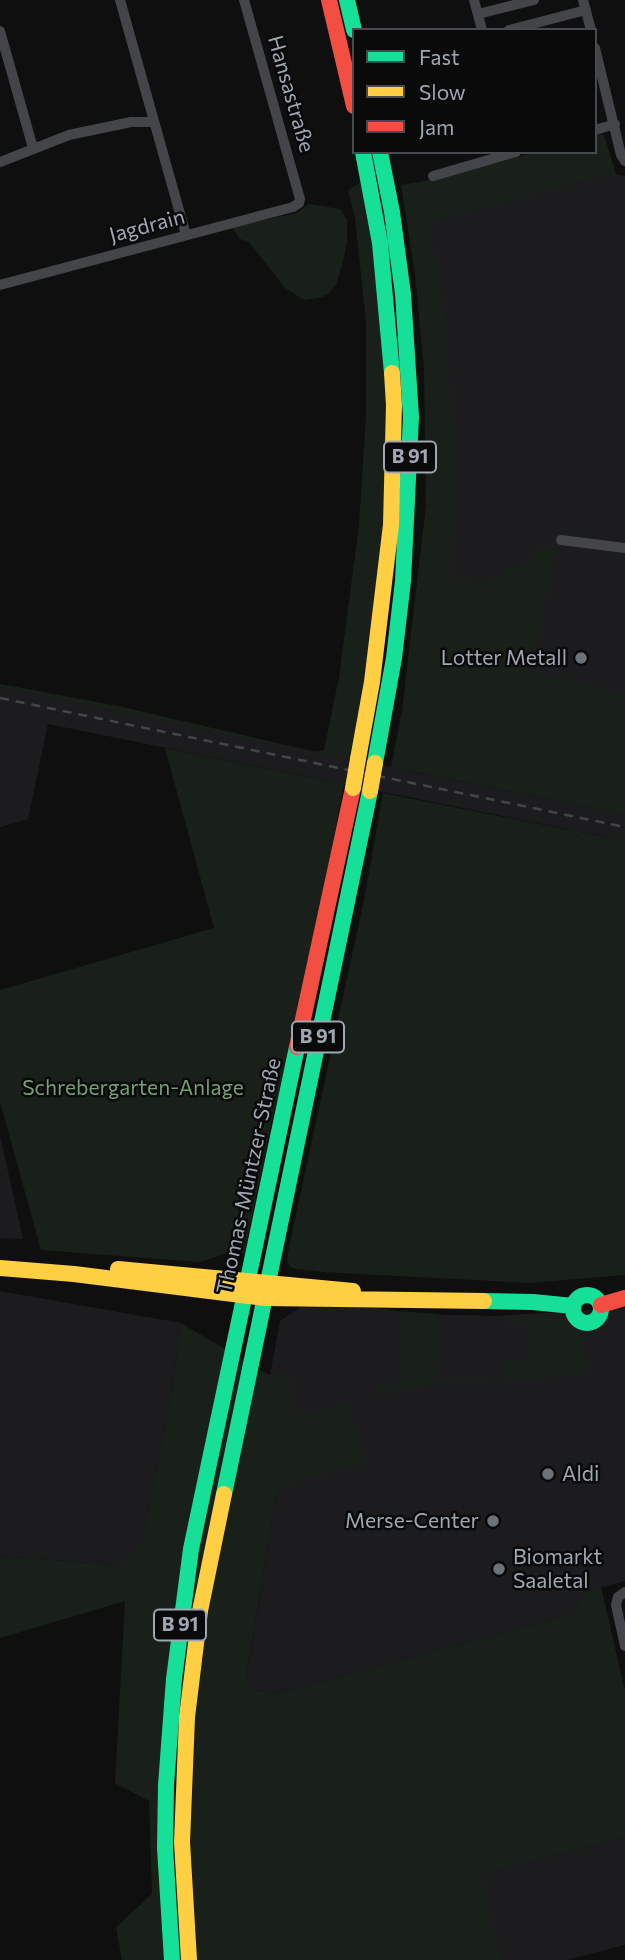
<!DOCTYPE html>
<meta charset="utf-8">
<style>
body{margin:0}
#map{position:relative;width:625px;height:1960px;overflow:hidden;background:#0f0f10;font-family:Commissioner,sans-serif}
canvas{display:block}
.legend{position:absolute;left:352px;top:28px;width:245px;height:126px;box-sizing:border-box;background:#0a0a0b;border:2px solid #46494e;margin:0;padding:9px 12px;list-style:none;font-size:21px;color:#9fa7b2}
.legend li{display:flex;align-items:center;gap:14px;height:35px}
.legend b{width:35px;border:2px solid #46494e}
</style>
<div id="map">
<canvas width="625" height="1960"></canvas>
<ul class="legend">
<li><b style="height:9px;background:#16e098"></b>Fast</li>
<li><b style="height:9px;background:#ffcf43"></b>Slow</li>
<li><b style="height:9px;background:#f24e42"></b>Jam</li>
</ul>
</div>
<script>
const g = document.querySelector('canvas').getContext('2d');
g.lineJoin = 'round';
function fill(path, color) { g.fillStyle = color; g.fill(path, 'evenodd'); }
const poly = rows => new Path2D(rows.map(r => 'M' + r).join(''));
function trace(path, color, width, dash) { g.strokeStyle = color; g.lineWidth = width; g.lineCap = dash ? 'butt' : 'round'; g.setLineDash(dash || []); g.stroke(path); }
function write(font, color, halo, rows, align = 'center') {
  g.font = font + ' Commissioner,sans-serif'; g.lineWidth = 5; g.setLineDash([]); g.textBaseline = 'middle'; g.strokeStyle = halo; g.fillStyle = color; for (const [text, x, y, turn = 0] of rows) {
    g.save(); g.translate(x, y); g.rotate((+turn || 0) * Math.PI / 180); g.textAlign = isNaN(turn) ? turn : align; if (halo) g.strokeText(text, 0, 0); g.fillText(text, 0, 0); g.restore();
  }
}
const built = poly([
 [612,174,625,176,625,742,433,707,428,221],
 [0,687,625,815,625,841,48,724,28,819,0,827],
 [0,1135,23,1239,0,1238],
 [0,1291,181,1323,170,1403,141,1547,117,1565,0,1556],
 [301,1307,377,1308,420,1314,496,1316,625,1308,625,1581,587,1591,572,1614,278,1693,253,1690,246,1679,278,1487,270,1375,280,1321],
 [625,1837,625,1945,566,1960,502,1960,479,1875]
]);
const green = poly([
 [600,134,604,135,617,177,612,174,428,222,445,314,456,481,450,575,465,582,481,584,496,579,509,569,525,563,545,547,556,550,532,668,537,672,625,694,625,815,391,767,402,711,426,505,424,369,415,274,401,185,436,179,536,152,595,152,595,136],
 [363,181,374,245,387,380,388,478,372,660,349,760,0,687,0,684,118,706,316,752,324,750,339,677,359,525,366,416,366,321,355,219,348,190],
 [309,204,340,209,347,220,347,241,344,258,336,285,328,294,319,298,304,300,285,288,249,242,240,239,232,227,297,213],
 [165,748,344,784,300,1012,271,1124,244,1255,237,1252,228,1261,228,1253,200,1262,41,1250,0,1102,0,990,214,928],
 [383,793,625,841,625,1275,530,1283,323,1272,295,1269,289,1266,287,1259,290,1242,364,900],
 [402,1311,437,1314,436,1381,491,1378,489,1381,434,1384,380,1395,380,1384,402,1384],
 [509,1317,561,1319,568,1323,580,1333,588,1368,585,1374,503,1381,503,1360,530,1359,530,1322,504,1322],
 [181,1323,269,1375,290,1374,292,1415,349,1404,365,1462,278,1487,246,1678,253,1690,278,1693,572,1614,587,1591,601,1587,625,1691,625,1837,480,1875,502,1960,122,1960,116,1927,152,1894,149,1801,115,1783,125,1601,0,1638,0,1556,117,1565,141,1547,170,1403]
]);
const street = poly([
 [120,0,186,235],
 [474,0,482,30],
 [583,0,591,30],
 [478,14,534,0],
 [509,30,586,10],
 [0,31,33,148],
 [595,48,621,155,625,161],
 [595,130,615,124],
 [0,162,69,135,131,122,154,122],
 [433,176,516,152],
 [0,285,293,207,299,203,300,199,244,0],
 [561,540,625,548],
 [625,1592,618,1597,616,1605,625,1646]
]);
const fast = poly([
 [347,0,354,30],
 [363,152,380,243,392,373],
 [375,763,394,658,403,581,411,417,403,294,392,212,380,152],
 '573 1309a14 14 0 1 1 28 0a14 14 0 1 1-28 0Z',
 [484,1301,533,1302,573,1306],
 [224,1494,370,791],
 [172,1960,165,1848,166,1785,174,1679,191,1549,297,1047]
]);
const slow = poly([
 [358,759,372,682,391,525,394,405,392,373],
 [0,1268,74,1274,265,1298,484,1301],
 [118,1269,353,1291],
 [189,1960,182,1842,187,1717,200,1611,224,1494]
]);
const jam = poly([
 [329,0,354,106],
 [297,1047,353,788],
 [601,1305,625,1298]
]);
const rail = poly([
 [0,698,625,827]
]);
const slowBridge = poly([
 [353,788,358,759],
 [370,791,375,763]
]);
const markers = [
 [581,658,7,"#6d7279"],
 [548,1474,7,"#6d7279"],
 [493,1521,7,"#6d7279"],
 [499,1569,7,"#6d7279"]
];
const shields = [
 [410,457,52],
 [318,1037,52],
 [180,1625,52]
];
const shieldNames = [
 ["B 91",410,457],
 ["B 91",318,1037],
 ["B 91",180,1625]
];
const streetNames = [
 ["Hansastraße",291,94,74],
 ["Jagdrain",147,226,-15],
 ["Thomas-Müntzer-Straße",249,1176,-78]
];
const poiNames = [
 ["Lotter Metall",567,658],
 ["Aldi",562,1474,"left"],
 ["Merse-Center",479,1521],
 ["Biomarkt",513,1557,"left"],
 ["Saaletal",513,1581,"left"]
];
const parkNames = [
 ["Schrebergarten-Anlage",133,1088]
];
fill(built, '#1c1c1e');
fill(green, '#19201a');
trace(street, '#444549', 10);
trace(fast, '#16e098', 16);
trace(slow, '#ffcf43', 16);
trace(jam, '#f24e42', 16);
trace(rail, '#444549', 2.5, [9, 7]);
trace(slowBridge, '#ffcf43', 16);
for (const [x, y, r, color] of markers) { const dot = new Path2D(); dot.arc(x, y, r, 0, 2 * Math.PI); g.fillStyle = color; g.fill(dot); trace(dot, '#0a0a0b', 2.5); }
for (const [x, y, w] of shields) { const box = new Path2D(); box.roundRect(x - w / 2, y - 15.5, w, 31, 5); g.fillStyle = '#0a0a0b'; g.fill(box); trace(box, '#9fa7b2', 2); }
write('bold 19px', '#9fa7b2', null, shieldNames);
write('21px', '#9fa7b2', '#0a0a0b', streetNames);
write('21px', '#9fa7b2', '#0a0a0b', poiNames, 'right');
write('21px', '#759f74', '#0a0a0b', parkNames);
</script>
